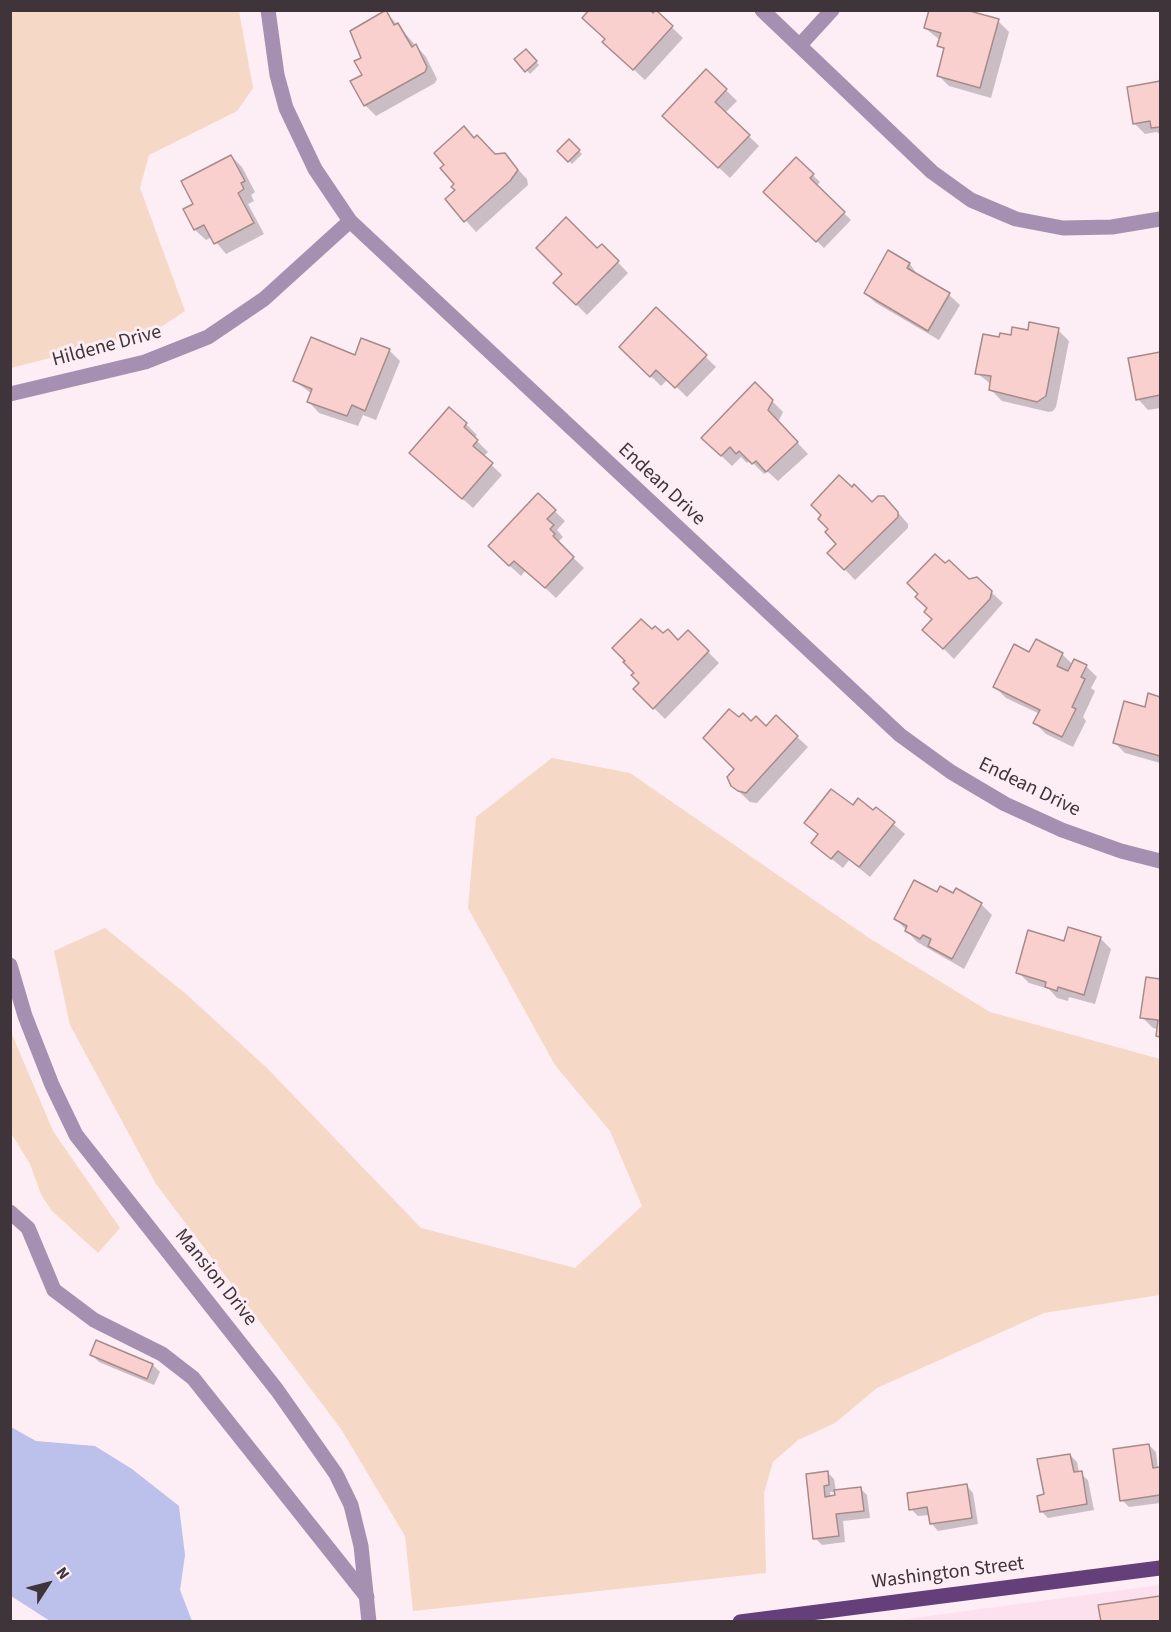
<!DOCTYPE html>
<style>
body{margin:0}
#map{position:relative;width:1171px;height:1632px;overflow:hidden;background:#fdedf5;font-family:"Source Sans 3",sans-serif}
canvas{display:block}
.frame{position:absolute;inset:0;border:12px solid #3e3439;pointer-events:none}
.north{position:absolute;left:18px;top:1554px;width:60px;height:60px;-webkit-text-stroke:4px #fdedf5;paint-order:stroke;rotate:54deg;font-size:16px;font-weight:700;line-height:24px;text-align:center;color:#3e3439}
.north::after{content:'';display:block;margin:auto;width:21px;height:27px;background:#3e3439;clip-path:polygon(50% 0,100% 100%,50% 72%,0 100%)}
</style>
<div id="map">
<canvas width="1171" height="1632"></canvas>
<div class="frame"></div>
<div class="north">N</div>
</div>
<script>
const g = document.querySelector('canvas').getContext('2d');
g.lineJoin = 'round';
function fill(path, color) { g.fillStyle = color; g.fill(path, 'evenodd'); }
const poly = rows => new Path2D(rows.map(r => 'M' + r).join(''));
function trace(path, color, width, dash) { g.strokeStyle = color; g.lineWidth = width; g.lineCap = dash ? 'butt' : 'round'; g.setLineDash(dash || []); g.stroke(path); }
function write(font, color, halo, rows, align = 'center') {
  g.font = font + ' "Source Sans 3",sans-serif'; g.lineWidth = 6; g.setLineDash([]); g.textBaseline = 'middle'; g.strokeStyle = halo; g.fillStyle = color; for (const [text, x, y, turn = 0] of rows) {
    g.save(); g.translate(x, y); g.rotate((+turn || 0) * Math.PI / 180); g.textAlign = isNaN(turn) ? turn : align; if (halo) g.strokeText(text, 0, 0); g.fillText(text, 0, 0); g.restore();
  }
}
const built = poly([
 [1160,1585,1160,1621,892,1621]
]);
const green = poly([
 [11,10,239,11,253,88,237,111,149,155,140,188,185,311,155,331,11,368],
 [552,758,630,773,869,938,990,1012,1160,1059,1160,1295,1044,1313,877,1388,835,1423,798,1440,773,1462,764,1493,766,1573,413,1611,405,1536,341,1429,156,1184,70,1025,54,951,105,928,186,994,267,1068,421,1228,575,1268,642,1206,610,1131,555,1065,468,908,476,817],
 [11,1032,53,1131,120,1228,98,1253,51,1210,41,1194,30,1164,11,1133]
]);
const water = poly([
 [11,1427,36,1441,95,1446,132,1469,179,1506,185,1555,180,1590,192,1621,50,1621,11,1596]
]);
const shadow = poly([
 [386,12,426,57,437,79,435,83,376,116,365,105,363,58],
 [656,12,683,38,645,80,615,52,607,39],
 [998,21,1009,32,991,98,949,86,938,75,945,51,939,45,940,40,925,28],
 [526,51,539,65,530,74,517,59],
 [1160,83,1160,135,1157,132,1145,134,1134,123,1128,88],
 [726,90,737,101,725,113,759,146,730,178,675,127],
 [475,139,496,156,504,155,527,179,528,185,476,232,447,199,457,191],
 [569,141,582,154,572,164,559,151],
 [231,156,242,167,255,192,251,195,254,201,248,204,264,234,226,254,212,237,206,240,195,230,185,210,195,204],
 [796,159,820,182,816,186,851,220,824,248,765,192],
 [602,246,628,273,587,315,555,283],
 [889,252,910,264,919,277,949,295,960,305,939,340,876,303,865,293],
 [656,309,716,367,687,397,668,379,661,386,621,347],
 [1058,330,1069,341,1056,407,1053,411,1049,412,1002,401,991,390,992,385,977,373,1000,339,1029,332],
 [389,350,400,361,376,420,363,415,358,426,319,413,309,402,312,394,295,381,355,357],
 [1160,353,1160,408,1148,410,1138,399,1130,360],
 [755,384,783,412,778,422,808,454,778,481,767,471,764,474,750,460,747,463,741,457,732,466,714,449],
 [466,424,477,435,474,438,488,452,483,457,502,475,473,508,422,463],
 [538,495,565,521,557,530,563,537,559,541,564,546,563,548,584,568,556,598,526,570,521,576,500,557],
 [872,504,895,509,908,524,908,528,855,580,829,553,838,544,830,529],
 [945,566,991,592,1003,603,954,659,935,640,934,619],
 [688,632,719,663,665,719,635,689,664,636,678,642],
 [1030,654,1062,654,1073,665,1086,666,1097,677,1091,688,1095,691,1083,717,1086,721,1073,747,1046,734,1035,723,1040,714,1006,698,995,687],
 [1149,695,1160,698,1160,763,1125,753,1114,742,1146,709],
 [752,723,797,737,808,747,757,803,750,802,732,785],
 [853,807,874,812,876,809,905,834,870,877,849,860,843,868,824,853,813,843,819,835,806,823],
 [937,894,954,895,981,904,992,915,964,969,917,942,896,919],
 [1100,938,1111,949,1095,1004,1069,997,1068,1001,1057,998,1049,989,1029,983,1018,972,1065,943],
 [1147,979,1160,980,1160,1039,1157,1035,1158,1029,1153,1028,1142,1017],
 [92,1355,153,1365,160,1372,154,1385,99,1362],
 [1149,1445,1156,1452,1158,1469,1160,1469,1160,1503,1129,1507,1122,1500],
 [1070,1455,1077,1462,1079,1473,1088,1480,1094,1510,1048,1518,1041,1511,1045,1496],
 [827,1472,834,1479,836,1491,860,1488,867,1495,870,1518,843,1521,845,1542,822,1545,815,1538,807,1475],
 [830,1492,836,1492,837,1497,831,1497],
 [966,1485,973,1493,978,1524,938,1531,931,1523,930,1515,918,1516,911,1509]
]);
const building = poly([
 [386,10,394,25,398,23,412,47,416,44,427,67,425,72,364,106,350,81,362,75,354,61,361,58,350,31,386,10],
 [589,10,651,10,653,13,656,10,673,26,633,70,602,42,605,39,582,18,589,10],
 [929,10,966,10,999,19,980,88,937,76,944,48,937,46,941,33,924,28,929,10],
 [526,49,537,61,525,72,514,59,526,49],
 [706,69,727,89,715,102,750,135,718,168,662,116,706,69],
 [1160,81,1160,127,1151,128,1150,121,1133,124,1127,87,1160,81],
 [464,126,474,138,477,135,495,154,505,153,518,170,510,181,464,222,445,199,455,190,451,187,454,184,440,168,444,165,434,153,464,126],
 [569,139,580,150,568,162,557,151,569,139],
 [231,155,245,181,241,183,244,189,238,193,254,223,214,244,204,225,194,230,183,209,193,204,181,181,231,155],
 [796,157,814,174,810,178,845,212,816,242,763,192,796,157],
 [566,217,597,248,602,244,619,261,576,305,553,283,562,274,536,248,566,217],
 [888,250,910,263,907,268,950,293,928,331,864,293,888,250],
 [656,307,707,355,675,388,656,370,650,377,619,347,656,307],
 [1029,322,1059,328,1046,396,1037,402,989,390,991,376,975,374,983,334,999,337,1000,333,1011,335,1012,327,1028,330,1029,322],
 [311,337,355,355,361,338,390,349,365,411,352,405,347,416,307,402,312,389,293,381,311,337],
 [1160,352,1160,395,1136,400,1128,358,1160,352],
 [755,382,773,400,768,410,798,442,766,472,756,461,752,464,739,451,736,454,730,447,721,456,701,438,755,382],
 [449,407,467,423,464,427,478,440,473,446,493,463,462,499,409,453,449,407],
 [839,475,852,487,854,484,872,502,878,496,884,496,898,512,898,517,844,570,827,553,836,544,825,532,828,529,818,519,821,515,811,505,839,475],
 [538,493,556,510,547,519,554,525,550,529,555,534,553,536,574,557,545,588,514,561,509,566,488,546,538,493],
 [935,554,945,563,949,560,969,579,977,577,992,591,990,599,943,649,922,630,932,619,924,612,927,608,915,597,918,594,907,583,935,554],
 [641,619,652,629,655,626,663,633,668,629,678,640,688,630,709,651,653,709,633,689,639,683,631,675,634,673,623,662,625,661,612,648,641,619],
 [1036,639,1063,653,1057,666,1068,671,1074,659,1087,665,1081,677,1085,679,1072,707,1076,709,1062,737,1033,723,1040,710,993,687,1014,644,1029,652,1036,639],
 [1148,693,1160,697,1160,756,1113,743,1124,701,1145,707,1148,693],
 [729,709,739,717,743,713,751,721,756,716,766,726,776,715,798,736,746,793,738,791,731,786,727,777,734,769,703,738,729,709],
 [831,789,853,805,858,798,873,810,876,807,895,822,859,867,838,851,831,859,811,843,818,834,804,823,831,789],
 [914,880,937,892,940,886,953,893,956,888,982,903,952,959,928,946,931,939,923,935,920,939,905,931,907,926,894,919,914,880],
 [1068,927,1101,937,1084,995,1058,987,1057,991,1045,987,1046,982,1016,973,1028,930,1064,941,1068,927],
 [1146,977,1160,979,1160,1037,1156,1036,1158,1020,1140,1018,1146,977],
 [96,1340,153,1364,147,1379,90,1355,96,1340],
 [1149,1444,1153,1468,1160,1467,1160,1495,1120,1501,1113,1449,1149,1444],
 [1070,1454,1074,1472,1082,1471,1087,1504,1040,1512,1037,1496,1044,1494,1037,1459,1070,1454],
 [828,1471,829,1485,824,1486,825,1497,835,1495,834,1490,861,1487,864,1511,836,1514,839,1536,813,1539,806,1474,828,1471],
 [967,1484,972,1518,930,1524,927,1507,909,1510,907,1493,967,1484],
 [1160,1596,1160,1622,1101,1622,1098,1605,1160,1596]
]);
const minor = poly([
 [268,10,277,75,286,108,315,169,350,221,900,735,951,772,1005,804,1062,830,1121,851,1160,861],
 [762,10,932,172,971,200,1016,219,1063,228,1112,227,1160,219],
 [800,45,832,10],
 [10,394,145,362,208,337,264,299,350,221],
 [10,965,25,1016,52,1085,76,1135,277,1390,336,1474,351,1505,361,1546,369,1622],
 [10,1212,28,1228,54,1290,94,1320,162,1354,193,1378,367,1597]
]);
const major = poly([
 [740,1622,1160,1568]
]);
const streetNames = [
 ["Hildene Drive",107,347,-15],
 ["Endean Drive",661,485,43],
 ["Endean Drive",1029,788,26],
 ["Mansion Drive",215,1278,51],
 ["Washington Street",948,1574,-7]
];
fill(built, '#fce0ee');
fill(green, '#f5d8c6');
fill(water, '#bcc1eb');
fill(shadow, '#0003');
fill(building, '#fad0cf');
trace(building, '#a78b8a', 1.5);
trace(minor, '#a590b1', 15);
trace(major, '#653f79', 15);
write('20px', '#3e3439', '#fdedf5', streetNames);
</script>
